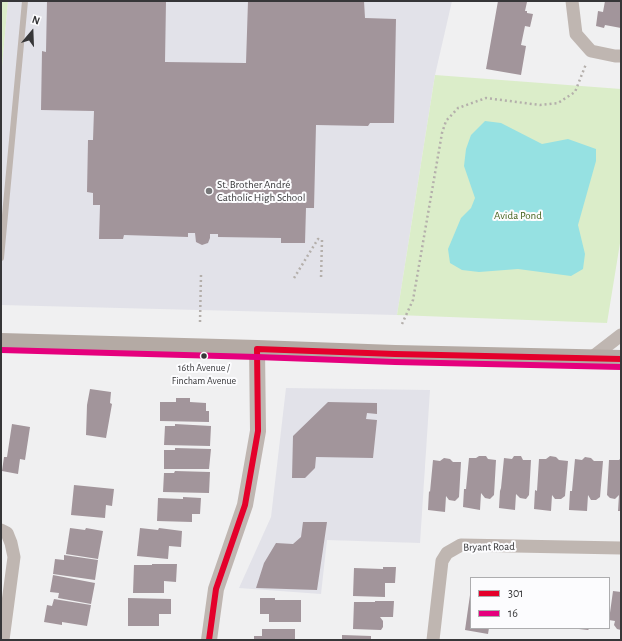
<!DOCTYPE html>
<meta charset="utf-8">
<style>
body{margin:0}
#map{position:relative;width:622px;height:641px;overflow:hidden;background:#f0f0f1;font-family:"Alegreya Sans",sans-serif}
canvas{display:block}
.frame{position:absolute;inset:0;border:2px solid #363638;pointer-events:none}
.legend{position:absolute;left:470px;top:577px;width:140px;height:52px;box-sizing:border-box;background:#fcfcfe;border:1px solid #adadaf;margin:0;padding:5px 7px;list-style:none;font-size:12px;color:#363638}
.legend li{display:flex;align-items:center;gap:8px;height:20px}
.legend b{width:20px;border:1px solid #adadaf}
.north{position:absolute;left:12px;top:12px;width:40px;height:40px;-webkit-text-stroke:3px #fcfcfe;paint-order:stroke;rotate:19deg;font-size:11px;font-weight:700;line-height:16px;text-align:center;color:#363638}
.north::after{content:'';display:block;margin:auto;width:14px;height:18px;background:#363638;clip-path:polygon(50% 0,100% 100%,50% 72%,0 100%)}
</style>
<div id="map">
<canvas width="622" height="641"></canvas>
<div class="frame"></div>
<ul class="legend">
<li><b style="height:5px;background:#e4002b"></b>301</li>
<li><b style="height:5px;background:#e5007d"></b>16</li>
</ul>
<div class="north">N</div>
</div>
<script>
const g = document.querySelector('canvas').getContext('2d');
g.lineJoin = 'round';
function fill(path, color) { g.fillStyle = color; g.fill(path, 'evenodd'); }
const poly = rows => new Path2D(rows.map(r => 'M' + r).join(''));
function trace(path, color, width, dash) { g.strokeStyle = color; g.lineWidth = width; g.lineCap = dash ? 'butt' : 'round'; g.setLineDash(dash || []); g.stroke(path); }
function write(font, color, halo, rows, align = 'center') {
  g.font = font + ' "Alegreya Sans",sans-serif'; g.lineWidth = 4; g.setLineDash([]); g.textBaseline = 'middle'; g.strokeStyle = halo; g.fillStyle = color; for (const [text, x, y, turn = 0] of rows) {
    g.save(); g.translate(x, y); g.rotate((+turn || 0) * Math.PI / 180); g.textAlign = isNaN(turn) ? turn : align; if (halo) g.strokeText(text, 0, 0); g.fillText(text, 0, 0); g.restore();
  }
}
const built = poly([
 [8,1,452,1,435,75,397,315,1,305,1,77],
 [286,388,430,390,420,543,327,540,321,594,239,588,271,517]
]);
const green = poly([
 [1,1,8,1,1,77],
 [435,75,621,89,621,237,607,323,397,315]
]);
const water = poly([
 [485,121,501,123,542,144,568,139,596,149,596,161,578,225,585,254,583,269,571,276,518,269,479,272,462,270,450,263,448,249,461,218,471,208,475,198,464,166,466,149,471,135]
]);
const building = poly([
 [47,1,166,1,165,62,246,63,248,1,364,1,365,18,396,19,394,123,370,123,368,126,316,125,314,208,306,208,305,243,281,243,281,238,218,237,218,234,210,234,210,238,208,243,202,245,196,242,195,233,188,233,188,237,124,235,123,239,99,239,100,205,93,205,93,193,87,192,88,140,93,140,94,111,41,110,42,51,46,52],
 [498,1,527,2,525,11,527,11,527,13,533,14,530,27,525,26,521,45,526,46,521,75,486,69],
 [605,1,621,1,621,28,605,25,604,28,596,26,598,11,603,12],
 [90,389,111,392,110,403,112,404,106,438,86,435,87,405],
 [176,398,190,398,190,402,206,403,206,411,209,411,209,422,160,421,160,402,176,402],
 [328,402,377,403,377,414,367,413,366,419,377,420,373,458,316,457,315,468,305,478,292,478,293,436],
 [12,424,30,427,25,460,20,459,18,474,2,471,4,457,7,457],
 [175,424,211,426,210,446,164,445,165,426,175,426],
 [175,448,211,449,209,469,164,469,164,450,175,450],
 [479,456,486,456,488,459,496,460,494,495,490,499,485,498,481,493,480,510,463,507,464,489,466,489,469,458,476,458],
 [514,456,521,456,523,460,531,460,529,495,526,499,520,498,516,494,515,510,499,508,500,491,501,488,504,458,512,459],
 [550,456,556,457,559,460,568,461,565,496,561,499,555,499,552,495,551,511,534,509,535,490,537,491,539,459,546,459],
 [585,457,591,458,594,461,603,461,600,497,596,500,591,500,588,495,587,511,569,510,570,491,572,491,575,459,582,460],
 [444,458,450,459,453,462,461,462,459,497,455,501,449,500,446,496,445,512,428,510,429,491,430,492,433,460,440,461],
 [621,458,621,511,618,511,619,495,615,499,610,498,607,495,609,460,619,460],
 [175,471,210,472,209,493,163,492,164,473,174,473],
 [74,485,114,489,112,506,106,505,105,518,71,515],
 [183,497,201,498,200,514,192,514,192,522,157,521,158,498,183,499],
 [303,522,327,522,317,590,256,588,264,563,276,543,293,544,301,537],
 [70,528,85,530,86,528,103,531,98,559,66,554],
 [140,528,158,530,159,528,182,531,181,547,169,546,168,559,137,556],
 [64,555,98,560,95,580,53,574,55,559,64,560],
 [152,564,177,564,176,582,164,581,164,593,133,593,134,565,152,565],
 [383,567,396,567,395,583,385,583,385,597,353,596,354,568,383,569],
 [53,575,95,583,91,604,58,598,59,593,50,592],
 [613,591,621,592,621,630,617,629,614,625,615,621,609,620],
 [470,595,471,595,471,628,489,628,488,634,465,630],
 [128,598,171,599,171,614,159,614,159,626,128,626],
 [260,598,275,598,275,600,301,600,301,622,269,622,269,614,260,614],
 [54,599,91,605,87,626,62,622,62,625,44,622,47,605,52,606],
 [375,601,394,601,393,617,380,617,383,621,383,627,381,630,353,629,354,602,375,602],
 [579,628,590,628,588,630,579,629],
 [262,629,295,629,295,640,254,640,254,636,262,636],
 [342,635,371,636,371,640,342,640]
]);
const path = poly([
 [294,278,318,239,322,240,321,279],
 [200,322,201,275],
 [402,324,413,300,442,133,446,121,458,108,486,98,540,105,558,103,575,92,586,64]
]);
const service = poly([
 [1,258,25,1]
]);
const minor = poly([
 [572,1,576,34,591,51,615,56,621,56],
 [590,359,621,335],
 [1,530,7,533,11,543,14,557,3,640],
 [433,640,442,561,447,553,461,545,621,548]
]);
const tertiary = poly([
 [209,640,216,589,245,505,258,431,257,349]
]);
const secondary = poly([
 [1,342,257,349,395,354,621,359]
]);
const bus1 = poly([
 [257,349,395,354,621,359],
 [209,640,216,589,245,505,258,431,257,349]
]);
const bus2 = poly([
 [1,350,257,357,395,362,621,367]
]);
const markers = [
 [209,191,4,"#777779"],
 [204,356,3.5,"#363638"]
];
const busNames = [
 ["16th Avenue /",204,368],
 ["Fincham Avenue",204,381]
];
const poiNames = [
 ["St. Brother André",217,185],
 ["Catholic High School",217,198]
];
const parkNames = [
 ["Avida Pond",518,216]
];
const streetNames = [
 ["Bryant Road",489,547,-1]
];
fill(built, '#e2e2e9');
fill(green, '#dbedc9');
fill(water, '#96e1e2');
fill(building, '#a2959b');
trace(path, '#b4afab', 2.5, [2, 3]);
trace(service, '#bfb6b1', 6);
trace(minor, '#bfb6b1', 13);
trace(tertiary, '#bfb6b1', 16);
trace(secondary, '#b4aaa4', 18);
trace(bus1, '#e4002b', 6);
trace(bus2, '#e5007d', 6);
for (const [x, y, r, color] of markers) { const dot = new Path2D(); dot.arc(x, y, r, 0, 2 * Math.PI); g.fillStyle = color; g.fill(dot); trace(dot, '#fcfcfe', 1.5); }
write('10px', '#363638', '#fcfcfe', busNames);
write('11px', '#363638', '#fcfcfe', poiNames, 'left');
write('11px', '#45621d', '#fcfcfe', parkNames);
write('11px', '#363638', '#fcfcfe', streetNames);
</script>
